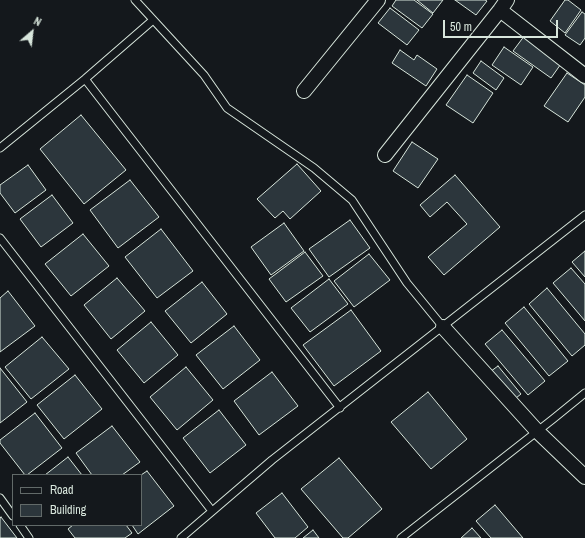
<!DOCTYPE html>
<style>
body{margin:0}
#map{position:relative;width:585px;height:538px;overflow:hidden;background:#14181c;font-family:"Archivo Narrow",sans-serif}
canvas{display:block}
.legend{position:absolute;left:12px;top:474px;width:130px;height:52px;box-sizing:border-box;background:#14181c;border:1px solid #626a69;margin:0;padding:5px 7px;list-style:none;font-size:12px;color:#d8e6dc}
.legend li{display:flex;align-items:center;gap:8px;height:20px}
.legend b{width:20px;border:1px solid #626a69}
.north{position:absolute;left:12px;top:12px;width:40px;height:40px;-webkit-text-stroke:3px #14181c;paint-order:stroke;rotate:28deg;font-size:11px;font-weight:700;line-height:16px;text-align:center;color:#d8e6dc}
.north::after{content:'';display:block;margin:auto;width:14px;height:18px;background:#d8e6dc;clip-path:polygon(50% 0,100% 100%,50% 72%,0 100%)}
.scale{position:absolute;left:443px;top:20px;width:115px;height:18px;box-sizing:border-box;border:2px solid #d8e6dc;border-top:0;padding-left:5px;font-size:12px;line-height:14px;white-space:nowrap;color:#d8e6dc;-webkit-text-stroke:3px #14181c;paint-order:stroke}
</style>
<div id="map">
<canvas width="585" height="538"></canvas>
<ul class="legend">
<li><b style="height:5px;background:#14181c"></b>Road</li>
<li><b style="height:11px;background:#2c363c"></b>Building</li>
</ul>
<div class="north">N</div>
<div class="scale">50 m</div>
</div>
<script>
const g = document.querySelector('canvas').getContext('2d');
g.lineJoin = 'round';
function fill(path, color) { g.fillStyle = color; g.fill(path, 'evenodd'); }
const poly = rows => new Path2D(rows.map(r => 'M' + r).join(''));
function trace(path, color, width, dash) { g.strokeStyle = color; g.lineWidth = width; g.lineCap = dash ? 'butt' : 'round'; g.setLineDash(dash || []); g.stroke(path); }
const building = poly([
 [396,0,414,0,433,14,422,28,392,6,396,0],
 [417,0,443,0,433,13,417,0],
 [455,0,485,0,487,1,476,15,455,0],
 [565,0,568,0,581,10,565,33,550,21,565,0],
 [390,8,419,30,407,45,378,23,390,8],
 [582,12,585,14,585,38,580,45,565,35,582,12],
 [525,35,563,61,551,78,513,51,525,35],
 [504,47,533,67,521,85,492,65,504,47],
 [400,50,414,60,417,55,437,69,426,86,392,63,400,50],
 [481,61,504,78,496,90,473,73,481,61],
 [567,73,585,85,585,97,568,122,544,106,567,73],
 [467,75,493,93,473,123,446,105,467,75],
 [81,115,126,170,84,204,40,149,81,115],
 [412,142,438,159,418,188,393,171,412,142],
 [297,164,321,191,290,219,283,211,275,218,257,199,297,164],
 [28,165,46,190,15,213,0,193,0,185,28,165],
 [455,175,500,227,444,275,428,257,467,224,447,202,430,217,420,205,455,175],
 [130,180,159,217,118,248,90,210,130,180],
 [52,195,73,223,41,247,20,219,52,195],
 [350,220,370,248,329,277,309,249,350,220],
 [284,223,304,251,271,275,251,247,284,223],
 [161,229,193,271,157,298,125,257,161,229],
 [83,234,109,266,71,296,45,264,83,234],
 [585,251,585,277,572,262,585,251],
 [305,252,323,276,286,302,269,279,305,252],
 [369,254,390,280,354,307,334,281,369,254],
 [571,268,585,284,585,321,553,283,571,268],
 [117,278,145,311,111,339,84,305,117,278],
 [329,279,348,304,310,332,291,308,329,279],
 [202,282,227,314,191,343,165,311,202,282],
 [547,288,585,334,585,345,572,356,529,304,547,288],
 [8,291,35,326,0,352,0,298,8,291],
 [524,307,568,361,549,376,505,323,524,307],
 [351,310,381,351,334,386,303,345,351,310],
 [151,322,178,355,144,383,117,350,151,322],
 [234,326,260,360,223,389,196,355,234,326],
 [502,330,545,381,528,395,485,344,502,330],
 [42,337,69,369,31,399,5,367,42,337],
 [498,366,521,394,506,406,483,377,498,366],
 [186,367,213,400,177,430,150,397,186,367],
 [0,368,27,402,0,423,0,368],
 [272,372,298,406,259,435,234,401,272,372],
 [75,375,102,409,64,439,37,405,75,375],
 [428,392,467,439,431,469,391,422,428,392],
 [219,410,246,445,210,473,183,438,219,410],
 [35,413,62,448,27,475,25,475,0,443,0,440,35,413],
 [112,426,140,462,122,475,92,475,76,453,112,426],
 [68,457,82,475,45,475,68,457],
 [339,458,382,509,348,538,343,538,301,489,339,458],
 [147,471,174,506,138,534,132,525,141,525,141,475,147,471],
 [282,493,308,527,295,538,275,538,256,513,282,493],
 [495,505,523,538,491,538,476,521,495,505],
 [1,517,17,538,0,538,0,518,1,517],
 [73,525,126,525,132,533,125,538,75,538,68,529,73,525],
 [472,528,481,538,461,538,472,528],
 [313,530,319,538,303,538,313,530]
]);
const lane = poly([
 [135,0,204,75,227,108,314,168,352,200,407,283,443,327],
 [85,79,340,408],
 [0,148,85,79,153,20],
 [0,238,212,511],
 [0,498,13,516],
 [20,525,29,538],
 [181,538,272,460,585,215],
 [401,538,553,419,585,393]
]);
const street = poly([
 [500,10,585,76],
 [304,91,378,0],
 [385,155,500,10,507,0],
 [443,327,537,431,585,477]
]);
fill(building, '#2c363c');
trace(building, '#d8e6dc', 1);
trace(lane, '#d8e6dc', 9);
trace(street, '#d8e6dc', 16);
trace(lane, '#14181c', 7);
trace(street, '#14181c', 14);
</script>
